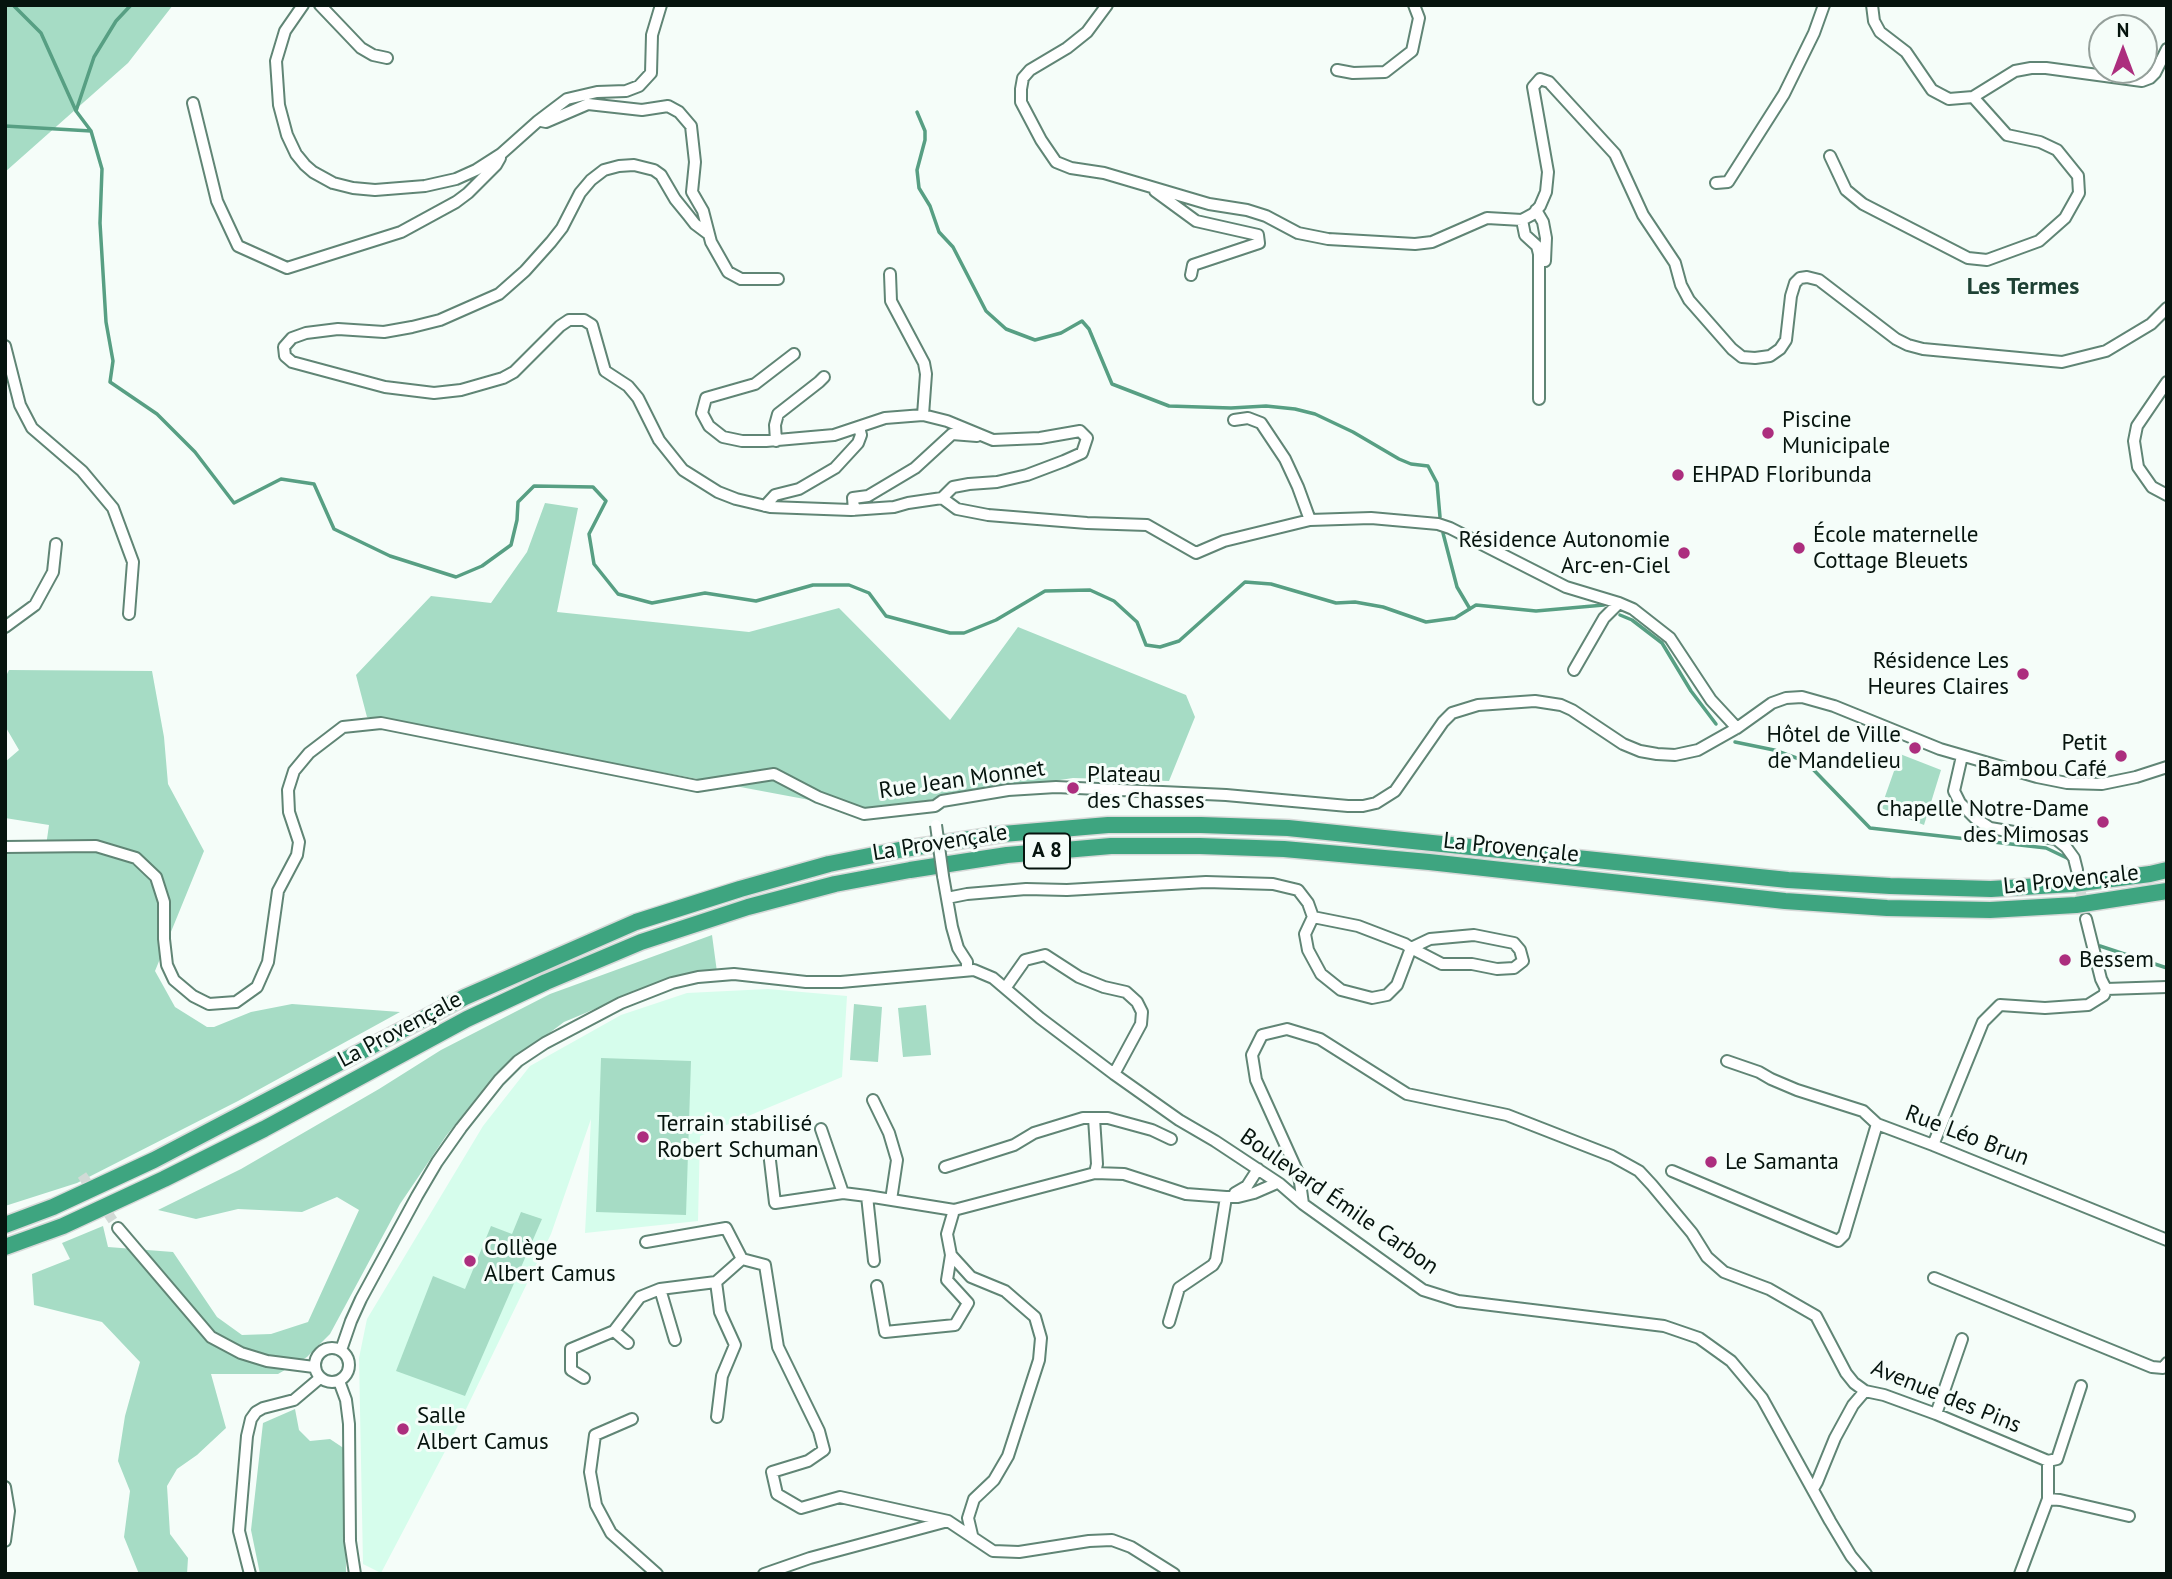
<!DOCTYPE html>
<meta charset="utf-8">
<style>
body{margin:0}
#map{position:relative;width:2172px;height:1579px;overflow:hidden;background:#f5fdf9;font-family:"PT Sans",sans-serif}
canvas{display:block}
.frame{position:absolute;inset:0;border:7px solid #06140e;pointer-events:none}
.north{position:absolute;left:2088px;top:14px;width:70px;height:70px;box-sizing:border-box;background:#f5fdf9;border:2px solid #95a09b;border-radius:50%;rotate:0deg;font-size:19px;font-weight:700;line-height:28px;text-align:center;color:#06140e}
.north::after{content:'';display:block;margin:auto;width:24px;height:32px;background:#ac2e7e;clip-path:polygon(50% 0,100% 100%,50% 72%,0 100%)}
</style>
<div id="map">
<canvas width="2172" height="1579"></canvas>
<div class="frame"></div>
<div class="north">N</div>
</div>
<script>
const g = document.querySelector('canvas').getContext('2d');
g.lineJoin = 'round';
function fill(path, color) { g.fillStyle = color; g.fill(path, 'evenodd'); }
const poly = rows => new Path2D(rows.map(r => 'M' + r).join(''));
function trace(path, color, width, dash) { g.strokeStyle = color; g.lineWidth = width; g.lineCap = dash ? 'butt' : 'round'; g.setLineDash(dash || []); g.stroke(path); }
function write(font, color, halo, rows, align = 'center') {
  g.font = font + ' "PT Sans",sans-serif'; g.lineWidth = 6; g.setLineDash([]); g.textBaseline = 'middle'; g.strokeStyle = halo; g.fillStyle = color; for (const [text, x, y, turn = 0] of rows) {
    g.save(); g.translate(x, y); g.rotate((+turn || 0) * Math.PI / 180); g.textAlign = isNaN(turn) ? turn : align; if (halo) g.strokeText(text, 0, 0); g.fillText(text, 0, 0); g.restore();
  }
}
const built = poly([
 [768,989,847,996,842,1077,700,1136,698,1221,585,1233,591,1119,551,1234,452,1438,381,1573,363,1564,359,1358,367,1319,483,1126,530,1066,621,1015,687,993]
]);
const green = poly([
 [5,5,173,5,128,63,5,172],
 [545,503,578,508,557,612,749,632,839,608,950,720,1018,627,1186,695,1195,717,1169,781,1073,778,863,810,367,717,356,675,431,596,491,603,527,552],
 [9,670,152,671,164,737,168,784,204,851,155,971,175,1007,207,1027,214,1027,251,1012,292,1004,400,1012,238,1101,77,1183,5,1206,5,851,45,853,49,825,5,818,5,762,19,750,5,726,5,678],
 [1900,754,1941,770,1924,825,1881,808],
 [712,935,717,972,652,985,564,1022,496,1073,446,1136,400,1204,330,1334,307,1357,278,1374,211,1374,226,1428,197,1455,177,1469,167,1486,170,1534,188,1558,187,1574,139,1574,124,1537,130,1491,118,1461,125,1416,140,1362,102,1322,34,1305,32,1274,70,1259,62,1243,103,1226,108,1247,173,1252,217,1317,242,1335,271,1334,308,1322,359,1210,337,1197,302,1212,238,1209,196,1219,158,1210,241,1169,379,1089,441,1050,550,994],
 [854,1004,882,1007,878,1062,850,1060],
 [926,1005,931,1055,903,1057,898,1008],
 [601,1058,691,1061,686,1215,596,1212],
 [521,1212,542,1219,465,1396,396,1371,433,1276,465,1289,491,1226,512,1234],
 [295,1409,299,1430,310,1441,330,1439,345,1449,346,1574,260,1574,251,1530,263,1423]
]);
const stream = poly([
 [13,5,41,33,76,111,91,131,102,169,100,223,106,322,113,361,110,382,157,414,195,452,234,503,281,479,314,484,334,529,390,556,456,577,482,566,511,545,517,520,518,502,534,486,593,487,606,501,589,534,594,564,618,594,652,603,705,593,756,601,813,585,849,585,869,593,886,616,950,633,964,633,996,620,1045,591,1090,590,1114,601,1137,622,1146,645,1160,647,1179,641,1245,582,1271,584,1336,603,1355,602,1383,607,1426,622,1455,618,1476,605,1536,611,1604,605],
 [76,111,94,57,116,21,131,5],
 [917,112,925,131,925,140,917,170,919,188,930,206,939,232,953,247,986,311,1006,329,1035,340,1061,333,1082,321,1089,329,1112,384,1169,406,1231,408,1266,406,1295,409,1315,414,1353,432,1399,459,1411,464,1428,466,1437,483,1440,517],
 [5,126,91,131],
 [1443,533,1457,587,1470,609],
 [1620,615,1632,620,1662,643,1691,691,1716,724],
 [1735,742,1774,750,1805,761,1870,828,2046,848,2069,859],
 [2100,946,2167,968]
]);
const minorTunnel = poly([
 [2078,877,2086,919],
 [82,1175,118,1228]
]);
const minor = poly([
 [303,5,285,31,276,61,279,105,287,135,296,154,305,165,313,172,333,183,353,188,375,190,425,186,456,179,476,170,501,154,538,121,567,99,597,92,626,91,639,86,651,73,652,35,661,5],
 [320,5,361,48,373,55,387,58],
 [1107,5,1087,32,1067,48,1030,70,1023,78,1021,89,1021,102,1041,140,1056,162,1071,168,1104,173,1209,204,1247,210,1266,216,1298,233,1328,239,1415,244,1432,242,1487,218,1522,220,1533,214,1540,206,1546,192,1548,172,1533,87,1540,79,1549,82,1615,154,1643,215,1675,263,1681,285,1689,300,1732,349,1742,357,1755,358,1770,356,1780,349,1786,340,1791,296,1795,283,1800,278,1807,277,1819,280,1896,339,1908,345,1923,349,2062,362,2106,351,2151,324,2167,308],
 [1872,5,1874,21,1880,32,1906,52,1932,90,1949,99,1973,97,2015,71,2031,68,2046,68,2142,81,2150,78,2155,73,2167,49],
 [1337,70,1353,73,1385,72,1412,51,1419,18,1414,5],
 [193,103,217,201,238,246,287,268,401,232,456,202,468,193,496,165,500,158],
 [541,121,546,122,588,104,642,110,668,106,679,112,691,126,695,162,692,192,703,211,711,242,728,272,741,279,778,279],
 [1830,156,1846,190,1863,204,1968,258,1987,260,2039,241,2065,218,2079,193,2078,176,2057,150,2040,142,2007,135,1973,97],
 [1716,183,1728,182,1784,94,1814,33,1824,5],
 [1155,191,1196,221,1258,235,1259,243,1193,265,1191,275],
 [1536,210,1543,222,1546,238,1545,261],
 [1522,220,1525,235,1537,246,1539,254,1539,399],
 [707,233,695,224,688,215,675,199,661,175,654,170,634,165,619,166,604,170,591,180,580,193,562,228,551,242,525,271,499,294,440,320,412,327,384,332,338,329,306,333,292,338,284,347,285,356,292,362,385,387,434,393,461,390,503,378,514,372,560,326,569,320,584,320,592,325,605,371,628,386,638,398,659,440,683,470,718,492,736,499,770,507,851,510,894,507,908,503,942,498],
 [890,274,891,301,924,363,926,374,923,415],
 [5,346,20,405,32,428,82,471,113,508,133,562,129,614],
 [794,354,755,384,706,398,702,413,709,426,723,437,742,441,766,441,834,435,885,418,923,415,947,421,993,440,1040,438,1080,431,1087,438,1082,453,1064,461,1027,475,997,482,969,484,953,487,942,498],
 [2167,382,2137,426,2134,441,2138,467,2152,487,2167,495],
 [1234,420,1248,418,1261,423,1285,459,1298,487,1310,520],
 [776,441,775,425,778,414,819,382,824,377],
 [942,498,957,509,988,515,1087,523,1147,525,1196,553,1224,541,1310,520,1371,518,1438,524,1450,528,1566,587,1619,603,1633,609,1670,638,1711,700,1737,728],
 [765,506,775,495,799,489,835,468,858,443,861,435,859,427],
 [854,510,853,498,868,496,915,468,952,434,977,436],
 [5,627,35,605,53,572,56,544],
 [1574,670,1604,618,1619,603],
 [1962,756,1954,791,1960,803,1975,818,1990,828,2056,839,2066,847,2074,858,2077,870],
 [5,847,96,846,136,858,156,877,164,902,164,939,167,965,174,980,193,996,209,1004,236,1002,257,987,268,962,278,891,297,855,299,842,289,812,288,790,294,771,309,753,343,727,381,723,697,786,774,774,818,797,864,814,935,806,942,801,1008,790,1056,787,1226,795,1348,806,1363,806,1376,803,1395,791,1443,722,1452,713,1478,705,1535,701,1561,705,1572,710,1623,744,1640,751,1657,754,1675,755,1698,750,1737,728,1772,703,1786,698,1802,697,1834,706,1940,749,2037,777,2067,783,2102,784,2136,777,2167,767],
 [943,876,952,927,958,948,967,962,967,970],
 [947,898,967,894,1026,889,1067,890,1206,882,1273,884,1298,890,1308,903,1313,917,1305,934,1308,950,1321,974,1341,990,1372,998,1387,995,1397,985,1411,948,1430,939,1474,935,1514,943,1520,950,1523,961,1514,968,1497,969,1472,964,1442,964,1411,948,1405,944,1358,926,1313,917],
 [2086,919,2101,979,2106,989,2167,987],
 [1006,987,1025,960,1045,955,1079,977,1104,987,1126,992,1137,1002,1142,1012,1141,1024,1114,1074],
 [1727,1061,1759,1072,1771,1079,1797,1090,1863,1111,1877,1124,1933,1145,2167,1240],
 [873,1100,889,1133,897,1160,891,1200],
 [821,1129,843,1193],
 [1933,1145,1983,1022,2000,1005,2045,1008,2088,1005,2104,995,2106,989],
 [769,1152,775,1203,843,1193,867,1196],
 [945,1167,1014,1145,1034,1133,1083,1118,1094,1118],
 [1672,1171,1838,1241,1844,1235,1877,1124],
 [1095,1173,1097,1164,1094,1118,1108,1118,1152,1130,1171,1139],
 [1235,1193,1247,1186,1258,1169],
 [1303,1204,1299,1175,1256,1080,1252,1055,1262,1035,1287,1029,1320,1039,1407,1094,1507,1115,1612,1156,1639,1171,1652,1185,1692,1233,1707,1257,1724,1272,1769,1289,1816,1316,1846,1373,1854,1383,1865,1391,1884,1395,1936,1414,2048,1461,2048,1499,2020,1574],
 [118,1228,211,1337,241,1353,267,1361,314,1367],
 [646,1242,726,1228,742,1259],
 [951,1255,971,1277,1005,1291,1035,1317,1041,1338,1039,1360,1008,1456,994,1480,974,1499,968,1518,972,1535],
 [874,1261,867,1196,954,1210],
 [1934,1278,2152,1367,2163,1368,2167,1363],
 [877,1286,885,1332,955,1325,968,1303,947,1280,951,1255,947,1234,954,1210,1095,1173,1124,1174,1186,1194,1226,1197,1238,1197,1254,1193,1277,1183],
 [660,1289,675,1340],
 [1169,1322,1179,1288,1213,1265,1216,1260,1226,1197],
 [614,1331,628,1343],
 '315 1365a17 17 0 1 1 34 0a17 17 0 1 1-34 0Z',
 [341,1350,351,1321,361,1299,417,1196,437,1162,461,1128,499,1080,518,1061,545,1043,621,1003,672,983,698,977,734,974,806,982,841,982,974,970,993,978,1040,1018,1114,1074,1179,1120,1215,1141,1280,1184,1303,1204,1423,1290,1458,1301,1664,1326,1699,1338,1731,1361,1762,1398,1830,1521,1851,1556,1866,1574],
 [584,1378,571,1370,571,1349,614,1331,640,1297,660,1289,716,1282],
 [339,1381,346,1400,349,1424,350,1541,355,1574],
 [1936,1414,1962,1339],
 [717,1417,722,1376,735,1345,720,1312,716,1282,742,1259,765,1265,778,1347,819,1431,824,1450,808,1461,772,1472,777,1494,801,1508,840,1497,948,1521],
 [632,1419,595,1435,590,1472,596,1505,611,1533,657,1574],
 [2048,1461,2057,1459,2081,1386],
 [5,1487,9,1511,5,1541],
 [1813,1489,1817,1482,1835,1438,1853,1405,1865,1391],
 [2048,1499,2060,1500,2129,1516],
 [250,1574,239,1531,247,1436,251,1419,256,1412,263,1408,294,1400,320,1378],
 [764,1574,810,1558,948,1521,993,1551,1019,1552,1089,1541,1112,1540,1131,1547,1174,1574]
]);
const highway = poly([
 [5,1225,53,1207,154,1160,465,997,636,922,740,889,829,864,904,849,1003,834,1108,825,1201,825,1288,828,1788,880,1890,886,1991,889,2073,884,2150,874,2167,870],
 [5,1247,63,1226,164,1179,264,1129,467,1019,546,982,641,942,748,907,835,884,910,870,1007,855,1111,846,1200,846,1284,849,1429,862,1785,901,1887,908,1990,910,2076,905,2167,891]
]);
const minorBridge = poly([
 [936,825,943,876]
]);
const markers = [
 [1768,433,7,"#ac2e7e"],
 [1678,475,7,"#ac2e7e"],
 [1799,548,7,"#ac2e7e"],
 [1684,553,7,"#ac2e7e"],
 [2023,674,7,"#ac2e7e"],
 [1915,748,7,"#ac2e7e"],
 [2121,756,7,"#ac2e7e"],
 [1073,788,7,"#ac2e7e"],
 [2103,822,7,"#ac2e7e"],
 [2065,960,7,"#ac2e7e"],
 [643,1137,7,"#ac2e7e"],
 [1711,1162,7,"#ac2e7e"],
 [470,1261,7,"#ac2e7e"],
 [403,1429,7,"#ac2e7e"]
];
const shields = [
 [1047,851,46]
];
const shieldNames = [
 ["A 8",1047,851]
];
const poiNames = [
 ["Piscine",1782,420],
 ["Municipale",1782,446],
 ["EHPAD Floribunda",1692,475],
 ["École maternelle",1813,535],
 ["Cottage Bleuets",1813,561],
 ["Résidence Autonomie",1670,540,"right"],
 ["Arc-en-Ciel",1670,566,"right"],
 ["Résidence Les",2009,661,"right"],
 ["Heures Claires",2009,687,"right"],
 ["Hôtel de Ville",1901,735,"right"],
 ["de Mandelieu",1901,761,"right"],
 ["Petit",2107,743,"right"],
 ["Bambou Café",2107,769,"right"],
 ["Plateau",1087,775],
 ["des Chasses",1087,801],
 ["Chapelle Notre-Dame",2089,809,"right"],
 ["des Mimosas",2089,835,"right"],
 ["Bessem",2079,960],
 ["Terrain stabilisé",657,1124],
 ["Robert Schuman",657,1150],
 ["Le Samanta",1725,1162],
 ["Collège",484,1248],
 ["Albert Camus",484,1274],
 ["Salle",417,1416],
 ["Albert Camus",417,1442]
];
const streetNames = [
 ["Rue Jean Monnet",962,780,-8],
 ["La Provençale",940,843,-9],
 ["La Provençale",1511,848,6],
 ["La Provençale",2071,880,-6],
 ["La Provençale",400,1030,-28],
 ["Rue Léo Brun",1967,1136,21],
 ["Boulevard Émile Carbon",1339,1202,35],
 ["Avenue des Pins",1946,1397,22]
];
const neighbourhoodNames = [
 ["Les Termes",2023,287]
];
fill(built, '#d6fdec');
fill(green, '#a6dcc5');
trace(stream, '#579f83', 3.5);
trace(minorTunnel, '#d1dad6', 10, [10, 5]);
trace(minor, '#608575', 14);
trace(highway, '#d7d9d8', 19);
trace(minor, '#fff', 10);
trace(highway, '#3ea580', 16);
trace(minorBridge, '#608575', 14, []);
trace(minorBridge, '#fff', 10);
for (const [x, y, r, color] of markers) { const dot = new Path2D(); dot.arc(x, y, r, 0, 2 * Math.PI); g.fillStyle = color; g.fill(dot); trace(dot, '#f5fdf9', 2.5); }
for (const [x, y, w] of shields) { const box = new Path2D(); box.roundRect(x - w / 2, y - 17.5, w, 35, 5); g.fillStyle = '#f5fdf9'; g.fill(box); trace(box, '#06140e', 2); }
write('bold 21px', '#06140e', null, shieldNames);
write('23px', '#06140e', '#f5fdf9', poiNames, 'left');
write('23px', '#06140e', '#f5fdf9', streetNames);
write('bold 24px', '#1e4134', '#f5fdf9', neighbourhoodNames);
</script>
